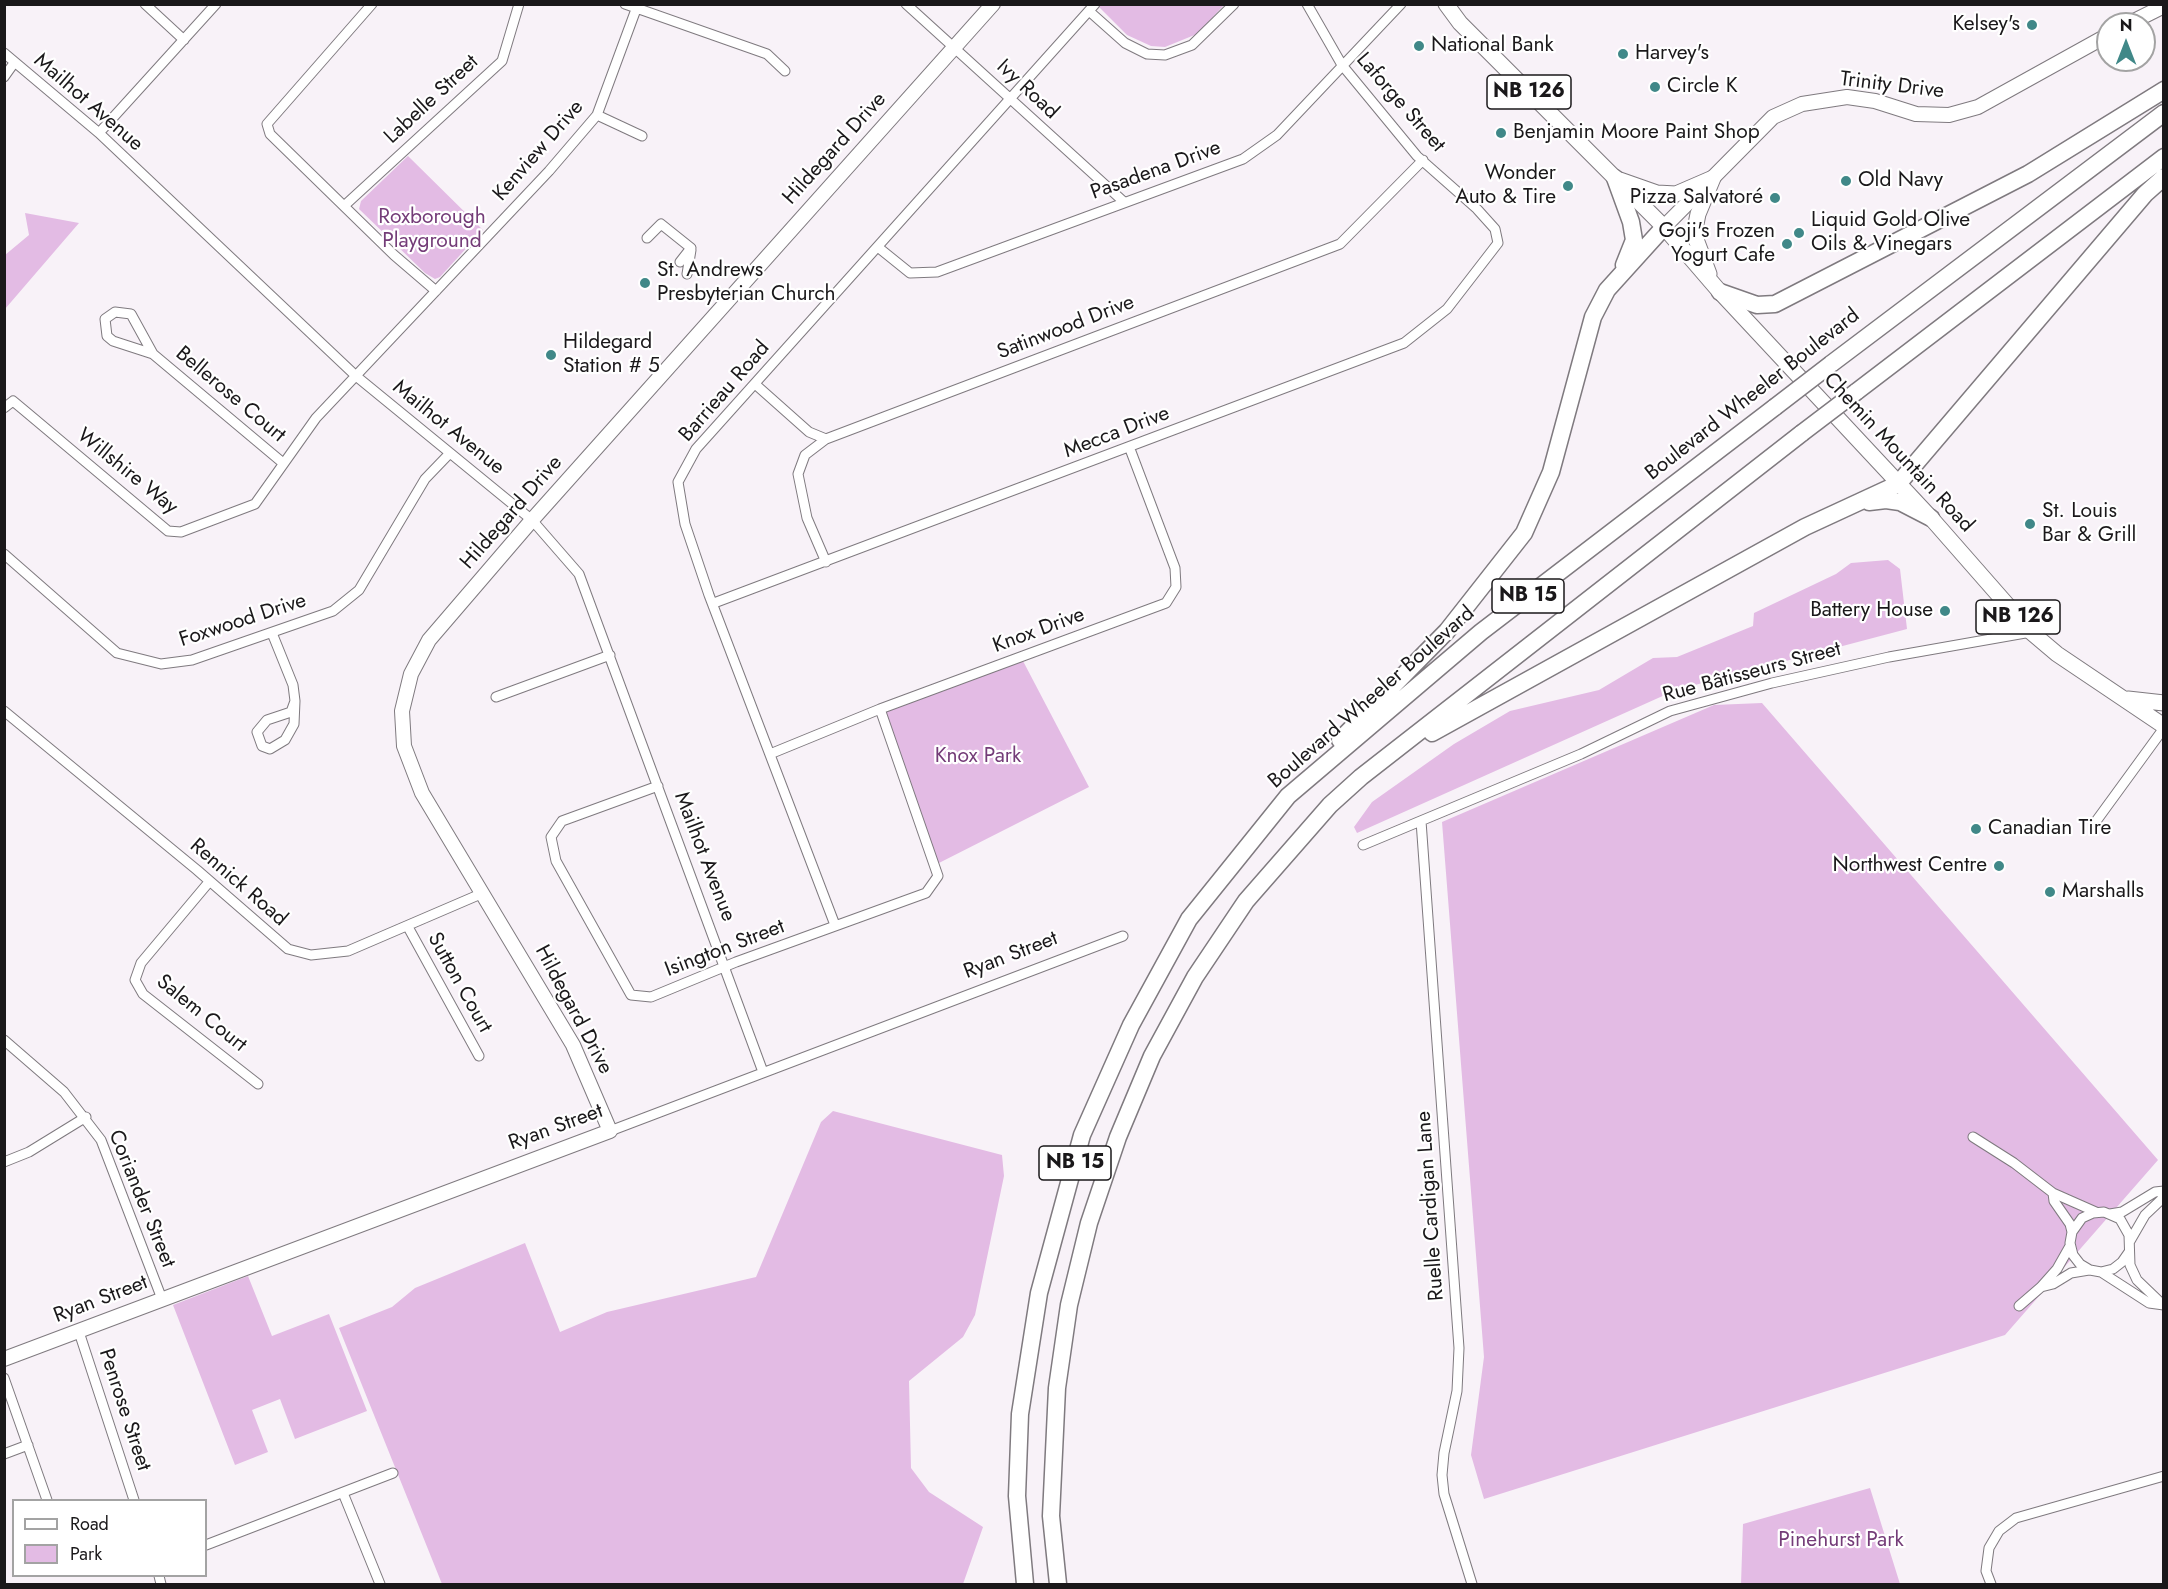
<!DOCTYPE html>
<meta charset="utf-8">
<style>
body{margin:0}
#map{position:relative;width:2168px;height:1589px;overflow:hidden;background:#f8f2f8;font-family:Jost,sans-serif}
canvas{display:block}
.frame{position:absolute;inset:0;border:6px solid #1a181a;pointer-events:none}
.legend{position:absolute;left:12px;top:1499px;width:195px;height:78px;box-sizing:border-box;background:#fff;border:2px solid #a3a3a3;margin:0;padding:8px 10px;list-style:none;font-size:18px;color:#1a181a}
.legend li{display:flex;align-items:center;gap:12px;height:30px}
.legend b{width:30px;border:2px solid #a3a3a3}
.north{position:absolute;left:2096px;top:12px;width:60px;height:60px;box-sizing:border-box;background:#fff;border:2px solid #a3a3a3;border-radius:50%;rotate:0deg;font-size:16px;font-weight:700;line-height:24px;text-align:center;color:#1a181a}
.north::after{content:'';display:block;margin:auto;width:21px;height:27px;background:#408888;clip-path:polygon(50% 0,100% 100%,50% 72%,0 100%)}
</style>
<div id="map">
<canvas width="2168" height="1589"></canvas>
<div class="frame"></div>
<ul class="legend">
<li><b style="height:8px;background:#fff"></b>Road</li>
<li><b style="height:16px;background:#e3bbe4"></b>Park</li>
</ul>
<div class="north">N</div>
</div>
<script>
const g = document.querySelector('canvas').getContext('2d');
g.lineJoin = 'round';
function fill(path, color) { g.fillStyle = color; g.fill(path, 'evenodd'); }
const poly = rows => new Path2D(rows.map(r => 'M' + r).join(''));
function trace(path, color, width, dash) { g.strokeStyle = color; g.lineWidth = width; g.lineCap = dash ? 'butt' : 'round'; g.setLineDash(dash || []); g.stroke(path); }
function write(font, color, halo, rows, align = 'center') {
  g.font = font + ' Jost,sans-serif'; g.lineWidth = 4.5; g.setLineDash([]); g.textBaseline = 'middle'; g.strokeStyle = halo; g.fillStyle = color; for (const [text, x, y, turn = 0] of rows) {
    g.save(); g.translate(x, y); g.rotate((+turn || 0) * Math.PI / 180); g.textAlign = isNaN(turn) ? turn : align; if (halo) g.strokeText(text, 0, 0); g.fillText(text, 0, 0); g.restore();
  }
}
const green = poly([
 [1101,5,1101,4,1224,5,1197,34,1165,47,1151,46,1127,35,1099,7],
 [408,156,483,230,440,277,435,279,425,273,359,209,361,201],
 [25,213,79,223,5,309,5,255,29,235],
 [1888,560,1900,569,1907,629,1676,690,1357,833,1354,827,1372,802,1454,744,1510,711,1599,690,1653,658,1677,657,1753,626,1754,613,1836,574,1851,563],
 [1023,661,1089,787,935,865,880,709],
 [1762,703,2158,1160,2005,1335,1484,1499,1471,1455,1484,1357,1442,822,1714,705],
 [833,1111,1002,1155,1004,1176,975,1315,963,1337,909,1381,911,1468,929,1492,983,1527,963,1584,442,1584,339,1328,392,1307,415,1288,525,1243,560,1332,607,1312,756,1277,821,1122],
 [248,1276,272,1336,329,1314,367,1411,295,1439,280,1399,252,1410,268,1452,235,1465,173,1305],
 [1870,1488,1900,1584,1741,1584,1743,1524]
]);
const street = poly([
 [145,4,184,40],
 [372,4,267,124,270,134,394,255,436,291],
 [625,4,767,54,785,71],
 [906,4,1124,202],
 [1089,11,1125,43,1147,54,1165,55,1192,45,1234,4],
 [4,53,99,133,356,376,532,520,579,574,763,1072],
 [4,77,14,63],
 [597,115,642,136],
 [99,133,216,4],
 [344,206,502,61,519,4],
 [647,238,661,224,691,248,680,262],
 [879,248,910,273,937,272,1243,159,1277,135,1401,4],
 [687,274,691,250],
 [153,354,113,341,107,336,105,319,115,312,131,314,153,354,283,463],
 [755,384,809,432,826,439],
 [4,408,13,401,25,411,168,531,181,532,255,504,316,418,549,171,597,115,638,4],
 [4,554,117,653,161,664,192,660,333,611,359,590,425,479,450,453],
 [826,562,807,518,798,474,805,455,826,439,1340,244,1423,160],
 [714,603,1404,343,1447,309,1498,243,1495,229,1477,209,1417,156,1342,65,1307,4],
 [272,633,293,685,295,701,294,724,285,740,270,749,262,746,257,732,267,720,291,712,295,701],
 [496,697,610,655],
 [4,711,197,870,288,949,311,955,348,951,483,893],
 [770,754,880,709,1166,603,1176,587,1175,568,1130,449],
 [658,786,562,821,551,837,556,861,631,995,651,997,736,962,926,893,938,876,880,709],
 [1421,821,1459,1348,1457,1391,1444,1453,1442,1475,1444,1494,1472,1584],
 [2094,824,2164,728],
 [1363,845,1581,754,1670,711,1772,683,1889,657,2031,632],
 [209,882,141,963,135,980,143,994,258,1084],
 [835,925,709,595,685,524,678,482,696,449,1095,4],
 [408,927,479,1056],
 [4,1040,64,1092,101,1140,162,1299],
 [610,1131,1123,936],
 [1973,1137,2014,1163,2053,1193,2096,1212],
 [4,1162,29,1152,86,1117],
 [2053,1193,2054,1201,2070,1224,2072,1232],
 [2110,1214,2122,1212,2155,1192,2164,1191],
 [2130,1241,2145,1215,2164,1197],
 [2129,1252,2122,1262,2113,1269,2101,1272,2090,1270,2080,1264,2073,1255,2070,1243,2072,1232,2082,1218,2093,1213,2104,1212,2120,1219,2129,1235,2130,1265,2137,1280,2163,1305],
 [2101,1272,2149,1303,2164,1305],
 [2041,1287,2053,1284,2071,1273,2089,1270],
 [2019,1306,2041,1287,2057,1269,2070,1246],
 [79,1332,134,1500],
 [4,1378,47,1500],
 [4,1454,28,1445],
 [343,1493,380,1584],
 [206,1545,393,1473],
 [159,1576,161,1584],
 [1991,1584,1986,1571,1989,1548,1999,1531,2016,1518,2164,1476]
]);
const secondary = poly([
 [2128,24,2164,6],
 [1664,227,1773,117,1802,104,1847,97,1875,101,1916,114,1949,115,1978,107,2108,35],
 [4,1359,610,1131,573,1045,422,793,404,746,402,711,411,674,429,640,532,520,993,4]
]);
const primary = poly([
 [1446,4,1460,23,1664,227,1720,292,1931,518,2031,632,2057,654,2164,726],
 [1620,180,1657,193,1676,194,1713,178],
 [1709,274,1694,234,1698,214,1713,178],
 [2128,699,2164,703]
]);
const highway = poly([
 [1615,178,1631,222,1634,240,1624,265],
 [1720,292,1757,305,1775,304,2028,174,2164,90],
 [1831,364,2164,113],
 [1856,392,2164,157],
 [1869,502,1886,500,1900,502,1931,518],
 [1432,733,1805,527,1898,484,2145,194,2164,177],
 [1340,740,1447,631,1524,533,1551,472,1593,317,1607,290,1664,227],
 [1025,1584,1017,1496,1020,1414,1039,1293,1082,1135,1131,1025,1189,919,1288,796,1481,632,1775,407],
 [1058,1584,1051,1516,1057,1388,1069,1305,1089,1223,1118,1137,1152,1056,1195,977,1246,901,1330,805,1361,777,1802,433]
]);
const highwayBridge = poly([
 [1775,407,1831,364],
 [1802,433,1856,392]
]);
const markers = [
 [2032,25,6,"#408888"],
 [1419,46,6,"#408888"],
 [1623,54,6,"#408888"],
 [1655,87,6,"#408888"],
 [1501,133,6,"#408888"],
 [1846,181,6,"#408888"],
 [1568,186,6,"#408888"],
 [1775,198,6,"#408888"],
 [1799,233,6,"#408888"],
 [1787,244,6,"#408888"],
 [645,283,6,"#408888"],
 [551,355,6,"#408888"],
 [2030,524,6,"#408888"],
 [1945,611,6,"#408888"],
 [1976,829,6,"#408888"],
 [1999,866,6,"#408888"],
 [2050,892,6,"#408888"]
];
const shields = [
 [1529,92,84],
 [1528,596,72],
 [2018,617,84],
 [1075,1163,72]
];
const shieldNames = [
 ["NB 126",1529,92],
 ["NB 15",1528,596],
 ["NB 126",2018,617],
 ["NB 15",1075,1163]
];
const poiNames = [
 ["Kelsey's",2020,25,"right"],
 ["National Bank",1431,46],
 ["Harvey's",1635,54],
 ["Circle K",1667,87],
 ["Benjamin Moore Paint Shop",1513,133],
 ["Wonder",1556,174,"right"],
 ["Auto & Tire",1556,198,"right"],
 ["Old Navy",1858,181],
 ["Pizza Salvatoré",1763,198,"right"],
 ["Liquid Gold Olive",1811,221],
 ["Oils & Vinegars",1811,245],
 ["Goji's Frozen",1775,232,"right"],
 ["Yogurt Cafe",1775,256,"right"],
 ["St. Andrews",657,271],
 ["Presbyterian Church",657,295],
 ["Hildegard",563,343],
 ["Station # 5",563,367],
 ["St. Louis",2042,512],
 ["Bar & Grill",2042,536],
 ["Battery House",1933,611,"right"],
 ["Canadian Tire",1988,829],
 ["Northwest Centre",1987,866,"right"],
 ["Marshalls",2062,892]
];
const streetNames = [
 ["Trinity Drive",1892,86,7],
 ["Ivy Road",1027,90,43],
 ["Labelle Street",432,100,-43],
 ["Mailhot Avenue",88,103,41],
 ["Laforge Street",1400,103,49],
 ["Hildegard Drive",835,149,-48],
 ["Kenview Drive",539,151,-49],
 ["Pasadena Drive",1156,171,-20],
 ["Satinwood Drive",1066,328,-21],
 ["Barrieau Road",725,392,-49],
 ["Bellerose Court",230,395,40],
 ["Boulevard Wheeler Boulevard",1753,395,-38],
 ["Mailhot Avenue",448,428,39],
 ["Mecca Drive",1117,433,-21],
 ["Chemin Mountain Road",1898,453,47],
 ["Willshire Way",127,472,39],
 ["Hildegard Drive",512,513,-49],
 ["Foxwood Drive",243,621,-18],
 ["Knox Drive",1039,631,-20],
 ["Rue Bâtisseurs Street",1752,673,-15],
 ["Boulevard Wheeler Boulevard",1372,698,-41],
 ["Mailhot Avenue",704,857,69],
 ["Rennick Road",238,883,41],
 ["Isington Street",725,949,-21],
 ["Ryan Street",1011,956,-21],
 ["Sutton Court",459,983,61],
 ["Hildegard Drive",573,1010,62],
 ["Salem Court",201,1014,39],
 ["Ryan Street",556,1128,-20],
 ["Coriander Street",141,1199,68],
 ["Ruelle Cardigan Lane",1431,1206,-94],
 ["Ryan Street",101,1300,-21],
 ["Penrose Street",124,1410,72]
];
const parkNames = [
 ["Roxborough",432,218],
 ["Playground",432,242],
 ["Knox Park",978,757],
 ["Pinehurst Park",1841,1541]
];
fill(green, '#e3bbe4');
trace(street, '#7f7a7f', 11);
trace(secondary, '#7f7a7f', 16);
trace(primary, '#7f7a7f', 17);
trace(highway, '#7f7a7f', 19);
trace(street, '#fff', 9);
trace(secondary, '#fff', 14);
trace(primary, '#fff', 15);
trace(highway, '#fff', 16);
trace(highwayBridge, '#7f7a7f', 19, []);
trace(highwayBridge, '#fff', 16);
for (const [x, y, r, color] of markers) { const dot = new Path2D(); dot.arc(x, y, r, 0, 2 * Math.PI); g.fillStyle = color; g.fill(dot); trace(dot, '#fff', 2); }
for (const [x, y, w] of shields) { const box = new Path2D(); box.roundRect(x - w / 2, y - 17, w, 34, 4.5); g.fillStyle = '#fff'; g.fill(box); trace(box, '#1a181a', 1.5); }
write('bold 20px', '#1a181a', null, shieldNames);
write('21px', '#1a181a', '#fff', poiNames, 'left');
write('21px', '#1a181a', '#fff', streetNames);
write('21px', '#743c78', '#fff', parkNames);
</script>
